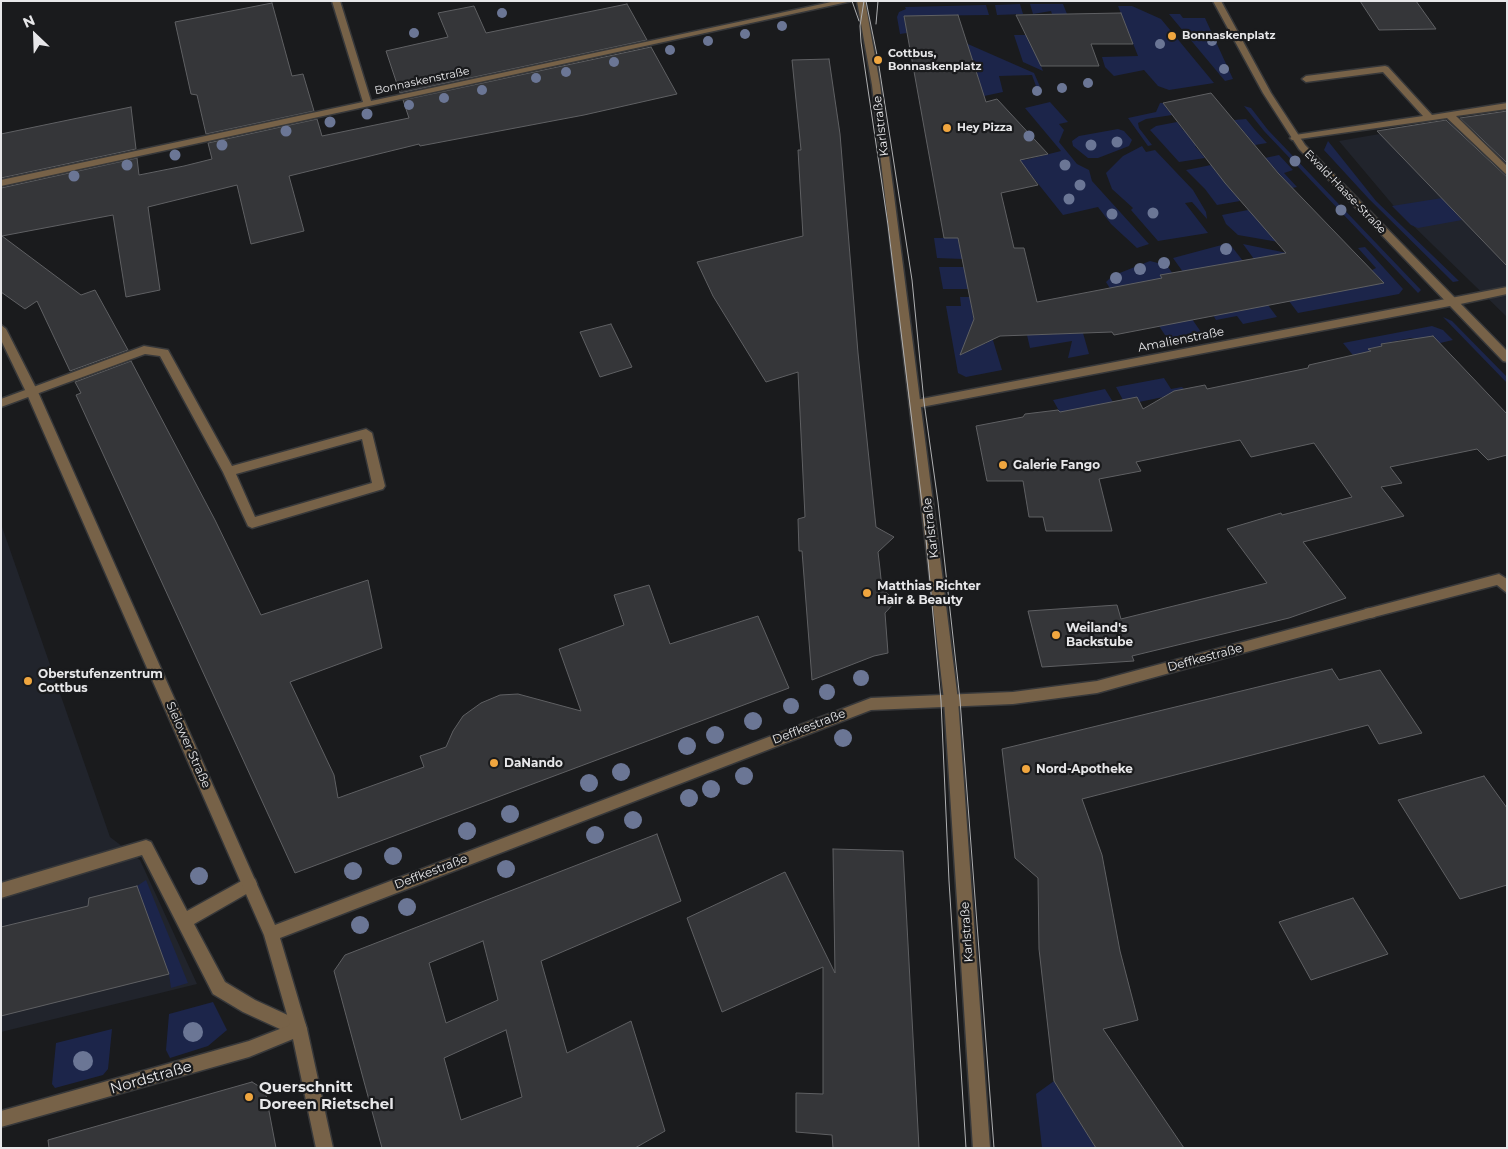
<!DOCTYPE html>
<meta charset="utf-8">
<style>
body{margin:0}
#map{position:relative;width:1508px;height:1149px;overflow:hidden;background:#1a1b1d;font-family:Montserrat,sans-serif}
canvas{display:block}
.frame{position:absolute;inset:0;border:2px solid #e7e7e9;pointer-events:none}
.north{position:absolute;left:10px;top:10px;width:50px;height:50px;-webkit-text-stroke:4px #1a1b1d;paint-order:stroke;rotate:336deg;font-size:14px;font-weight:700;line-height:20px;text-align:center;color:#e7e7e9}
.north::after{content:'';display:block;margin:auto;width:18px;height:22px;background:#e7e7e9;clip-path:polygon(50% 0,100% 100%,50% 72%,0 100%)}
</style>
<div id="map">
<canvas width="1508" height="1149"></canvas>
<div class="frame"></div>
<div class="north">N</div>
</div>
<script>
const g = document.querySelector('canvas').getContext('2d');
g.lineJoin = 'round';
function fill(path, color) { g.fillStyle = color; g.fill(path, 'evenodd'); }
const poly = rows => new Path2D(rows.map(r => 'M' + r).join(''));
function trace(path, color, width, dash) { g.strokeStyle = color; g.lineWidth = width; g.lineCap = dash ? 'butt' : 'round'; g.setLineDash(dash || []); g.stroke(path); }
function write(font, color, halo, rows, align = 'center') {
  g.font = font + ' Montserrat,sans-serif'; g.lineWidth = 4.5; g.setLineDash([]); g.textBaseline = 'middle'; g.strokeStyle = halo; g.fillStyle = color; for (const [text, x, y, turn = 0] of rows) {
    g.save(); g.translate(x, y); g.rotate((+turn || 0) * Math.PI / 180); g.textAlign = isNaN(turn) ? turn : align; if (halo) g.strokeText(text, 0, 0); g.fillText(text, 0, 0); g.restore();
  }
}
const built = poly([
 [1507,112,1507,317,1398,211,1339,141],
 [1,524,110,837,140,860,197,984,1,1032]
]);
const green = poly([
 [1020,4,1023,14,997,15,995,5],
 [1030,4,1063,4,1067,14,1052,14,1051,11,1033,14],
 [986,5,989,15,904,16,907,33,900,34,897,17,899,12,906,9,905,7],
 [1118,6,1132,6,1161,19,1214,83,1169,90,1158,86,1144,70,1114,76,1105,67,1102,57,1138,56],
 [1169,14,1180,14,1183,18,1205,18,1233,79,1225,81],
 [1014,35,1029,35,1043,71,1023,62],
 [961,41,1034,73,1042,91,1035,92,1037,89,1032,75,999,76,1003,92,970,99,966,84,980,83,978,77,956,78],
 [1050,102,1068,122,1059,124,1064,130,1059,142,1077,164,1089,170,1092,181,1149,244,1137,248,1111,224,1098,207,1063,215,1020,161,990,158,1019,152,1025,160,1061,151,1025,108],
 [1160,103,1163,103,1172,115,1146,119,1138,123,1139,128,1152,145,1148,146,1128,118,1156,112],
 [1244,106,1251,108,1268,130,1421,290,1418,293,1264,131],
 [1246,119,1255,130,1267,143,1255,145,1234,120],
 [1177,122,1184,131,1189,130,1200,145,1195,146,1205,158,1179,162,1150,130,1156,126],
 [1118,129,1124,131,1132,140,1129,146,1098,158,1088,158,1073,146,1072,141,1079,136],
 [1328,141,1376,201,1459,281,1453,282,1369,199,1324,150],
 [1142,146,1146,152,1155,150,1193,190,1206,212,1207,219,1192,202,1185,203,1208,233,1158,241,1131,210,1133,208,1112,189,1106,173,1123,156],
 [1279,155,1293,170,1284,173,1297,187,1292,188,1265,158],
 [1211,165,1217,173,1223,172,1240,201,1217,205,1205,189,1186,170],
 [1442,198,1462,220,1418,228,1411,225,1392,206],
 [1248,210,1290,244,1238,235,1226,224,1222,215],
 [934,238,958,238,963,259,937,258],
 [1229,243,1243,261,1183,272,1173,258],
 [1243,244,1297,255,1278,258,1275,255,1254,259],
 [1365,247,1403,289,1399,294,1298,313,1289,301,1383,283,1372,270,1376,268,1358,248],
 [1150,261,1158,263,1164,261,1173,274,1164,280,1111,290,1106,282,1112,276],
 [939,267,964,267,969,289,943,289],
 [960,297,970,297,977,344,985,344,990,341,992,337,1002,370,966,377,958,373,946,306,961,306],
 [1268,305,1277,317,1243,324,1237,316,1216,320,1213,315],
 [1443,317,1452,321,1507,377,1507,383],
 [1192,319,1201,332,1167,338,1155,320],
 [1432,326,1443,330,1453,340,1440,343,1411,338,1381,344,1382,346,1369,349,1374,355,1356,359,1343,343],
 [1083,333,1089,354,1068,358,1072,341,1030,348,1027,335],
 [1164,378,1171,389,1182,387,1184,389,1173,395,1139,402,1123,400,1116,387],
 [1105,389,1113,402,1063,418,1053,400],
 [146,880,188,983,171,988,169,974,137,886],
 [213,1002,227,1030,208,1046,170,1058,166,1050,169,1014],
 [112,1029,108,1069,103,1075,55,1088,52,1084,56,1043],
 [1054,1081,1096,1148,1042,1148,1036,1094]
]);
const building = poly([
 [1360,1,1416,1,1436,29,1379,30,1360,1],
 [272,3,292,76,303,74,314,111,206,134,197,95,191,94,175,22,272,3],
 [627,4,647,40,400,93,386,51,448,37,438,13,474,6,486,33,627,4],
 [1121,13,1133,44,1091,44,1099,66,1041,66,1016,15,1121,13],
 [958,15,986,102,997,99,1048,154,1020,160,1038,185,1001,193,1014,248,1024,248,1037,302,1162,278,1160,275,1286,253,1225,183,1163,103,1211,93,1278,173,1384,283,1114,335,1112,332,1000,336,960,355,974,319,958,238,944,238,904,16,958,15],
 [651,47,677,94,584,115,420,146,419,144,289,176,304,231,251,244,237,185,148,207,160,290,126,297,113,215,2,236,81,295,95,290,128,350,70,371,37,301,25,309,1,292,1,188,137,158,139,175,184,166,212,159,208,143,317,119,322,136,409,118,403,100,651,47],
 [829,59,840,134,858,353,876,527,894,537,878,552,880,569,882,589,896,601,885,613,888,653,874,656,812,680,802,551,799,551,798,519,805,517,798,372,766,382,713,296,697,262,803,236,798,150,801,150,792,60,829,59],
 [131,107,136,149,1,178,1,134,131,107],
 [1507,111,1507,163,1460,118,1507,111],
 [1446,120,1507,177,1507,266,1377,131,1446,120],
 [611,324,632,367,600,377,580,332,611,324],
 [1433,336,1507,414,1507,455,1488,460,1477,449,1390,467,1402,483,1381,487,1404,516,1303,542,1346,598,1289,618,1132,656,1134,661,1042,667,1028,611,1117,605,1121,619,1267,583,1227,529,1281,513,1282,515,1352,497,1314,443,1251,457,1240,440,1136,462,1141,471,1099,479,1112,531,1046,531,1043,517,1029,517,1023,481,987,481,976,426,1023,417,1025,414,1058,410,1060,412,1137,397,1143,409,1174,391,1205,385,1207,389,1308,368,1309,365,1371,351,1368,349,1382,346,1381,344,1433,336],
 [131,361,215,520,261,615,368,580,382,648,290,682,334,775,338,798,424,767,420,756,446,747,453,731,463,716,481,703,500,695,518,694,581,711,559,649,624,625,614,595,649,585,670,644,758,616,789,688,295,873,76,395,81,393,75,382,131,361],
 [1332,669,1339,680,1380,670,1422,733,1379,744,1368,725,1082,799,1102,855,1120,951,1138,1020,1103,1029,1184,1148,1096,1148,1054,1081,1039,949,1038,878,1015,858,1002,749,1332,669],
 [1484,776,1507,808,1507,885,1460,899,1398,800,1484,776],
 [657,834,681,901,541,961,567,1053,631,1021,665,1131,635,1148,382,1148,334,971,345,955,657,834],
 [483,941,498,1000,446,1023,429,963,483,941],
 [506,1030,522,1097,461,1120,444,1058,506,1030],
 [833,849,903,851,919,1148,833,1148,832,1135,796,1132,796,1093,823,1094,823,967,722,1012,687,918,785,872,835,973,833,849],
 [137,886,169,974,1,1016,1,927,88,906,89,898,137,886],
 [1353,898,1388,954,1311,980,1279,922,1353,898],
 [252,1082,265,1090,276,1148,49,1148,48,1140,252,1082]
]);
const service = poly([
 [1385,66,1388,67,1432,115,1507,103,1507,109,1456,116,1507,166,1507,175,1447,118,1292,140,1290,138,1295,135,1423,116,1383,72,1306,82,1302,79,1306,76,1385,66],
 [1507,287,1507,294,1451,306,1446,302,1451,298,1507,287],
 [144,346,168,350,232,466,366,429,372,433,385,486,383,489,252,528,248,526,223,472,160,356,145,354,1,407,1,399,144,346],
 [362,439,372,483,255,517,236,474,362,439],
 [1499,574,1507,579,1507,593,1497,585,1370,618,1365,617,1364,613,1365,609,1370,608,1499,574],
 [146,840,151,842,187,911,245,879,250,877,255,879,257,884,255,889,194,924,225,982,255,1000,305,1023,307,1029,305,1035,299,1037,293,1035,243,1012,213,994,142,855,1,898,1,883,146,840]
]);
const minor = poly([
 [332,1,340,1,371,101,836,1,852,1,1,186,1,180,363,102,332,1],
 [1451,298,1455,299,1455,305,916,408,910,404,916,400,1451,298],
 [1,325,6,329,38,392,275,925,871,698,1013,692,1097,681,1370,608,1375,609,1376,613,1375,617,1370,618,1097,693,1013,704,871,710,280,938,307,1029,333,1148,316,1148,293,1039,249,1057,1,1127,1,1111,249,1041,290,1025,264,935,26,392,1,340,1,325]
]);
const tertiary = poly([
 [857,1,865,1,880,85,958,700,990,1148,973,1148,944,700,872,85,857,1],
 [1213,1,1221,1,1271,93,1305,145,1507,351,1507,362,1503,361,1299,149,1263,93,1213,1]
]);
const tram = poly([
 [852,1,859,21],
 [864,1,860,26,861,42,888,225,925,528,941,701,949,881,966,1148],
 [866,1,878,60,912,280,924,402,938,502,960,700,994,1148],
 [876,24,878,1]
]);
const trees = [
 [502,13,5],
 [782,26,5],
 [414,33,5],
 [745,34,5],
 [708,41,5],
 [1212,41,5],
 [1160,44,5],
 [670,50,5],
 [614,62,5],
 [1224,69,5],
 [566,72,5],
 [536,78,5],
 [1088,83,5],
 [1062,88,5],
 [482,90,5],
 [1037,91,5],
 [444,98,5],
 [409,105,5],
 [367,114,5.5],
 [330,122,5.5],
 [286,131,5.5],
 [1029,136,5.5],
 [1117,142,5.5],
 [222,145,5.5],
 [1091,145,5.5],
 [175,155,5.5],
 [1295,161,5.5],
 [127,165,5.5],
 [1065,165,5.5],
 [74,176,5.5],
 [1080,185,5.5],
 [1069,199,5.5],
 [1341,210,5.5],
 [1153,213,5.5],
 [1112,214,5.5],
 [1226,249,6],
 [1164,263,6],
 [1140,269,6],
 [1116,278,6],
 [861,678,8],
 [827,692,8],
 [791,706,8],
 [753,721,9],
 [715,735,9],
 [843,738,9],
 [687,746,9],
 [621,772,9],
 [744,776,9],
 [589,783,9],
 [711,789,9],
 [689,798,9],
 [510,814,9],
 [633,820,9],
 [467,831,9],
 [595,835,9],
 [393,856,9],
 [506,869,9],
 [353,871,9],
 [199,876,9],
 [407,907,9],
 [360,925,9],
 [193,1032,10],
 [83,1061,10]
];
const markers = [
 [1172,36,5,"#f0a63f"],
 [878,60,5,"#f0a63f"],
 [947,128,5,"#f0a63f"],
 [1003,465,5,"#f0a63f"],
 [867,593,5,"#f0a63f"],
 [1056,635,5,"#f0a63f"],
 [28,681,5,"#f0a63f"],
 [494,763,5,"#f0a63f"],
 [1026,769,5,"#f0a63f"],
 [249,1097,5,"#f0a63f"]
];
const farPoinames = [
 ["Bonnaskenplatz",1182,36],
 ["Cottbus,",888,54],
 ["Bonnaskenplatz",888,67],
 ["Hey Pizza",957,128]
];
const farStreetnames = [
 ["Bonnaskenstraße",422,81,-12],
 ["Ewald-Haase-Straße",1345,192,46]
];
const streetNames = [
 ["Karlstraße",881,126,-97],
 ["Amalienstraße",1181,340,-11],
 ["Karlstraße",931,528,-97],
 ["Deffkestraße",1205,658,-15],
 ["Deffkestraße",809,727,-21],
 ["Sielower Straße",188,745,66],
 ["Deffkestraße",431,872,-21],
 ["Karlstraße",967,932,-94]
];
const poiNames = [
 ["Galerie Fango",1013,465],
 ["Matthias Richter",877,586],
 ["Hair & Beauty",877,600],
 ["Weiland's",1066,628],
 ["Backstube",1066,642],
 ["Oberstufenzentrum",38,674],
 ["Cottbus",38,688],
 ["DaNando",504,763],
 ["Nord-Apotheke",1036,769]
];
const nearStreetnames = [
 ["Nordstraße",151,1078,-16]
];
const nearPoinames = [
 ["Querschnitt",259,1088],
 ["Doreen Rietschel",259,1105]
];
fill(built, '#21242c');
fill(green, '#1c254a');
fill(building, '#353639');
trace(building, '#5f6063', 1);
trace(service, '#37383a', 3);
trace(minor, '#37383a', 3);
trace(tertiary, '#37383a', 3);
fill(service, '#776248');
fill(minor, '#776248');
fill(tertiary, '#776248');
trace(tram, '#afb0b2', 1);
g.fillStyle = '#6b7695';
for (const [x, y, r] of trees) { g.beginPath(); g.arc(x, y, r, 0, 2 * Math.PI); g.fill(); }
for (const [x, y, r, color] of markers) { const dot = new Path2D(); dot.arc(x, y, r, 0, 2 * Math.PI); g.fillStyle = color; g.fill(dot); trace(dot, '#1a1b1d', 2); }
write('bold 11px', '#e7e7e9', '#1a1b1d', farPoinames, 'left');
write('11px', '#e7e7e9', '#1a1b1d', farStreetnames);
write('12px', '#e7e7e9', '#1a1b1d', streetNames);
write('bold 12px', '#e7e7e9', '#1a1b1d', poiNames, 'left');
write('15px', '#e7e7e9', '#1a1b1d', nearStreetnames);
write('bold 15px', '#e7e7e9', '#1a1b1d', nearPoinames, 'left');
</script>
